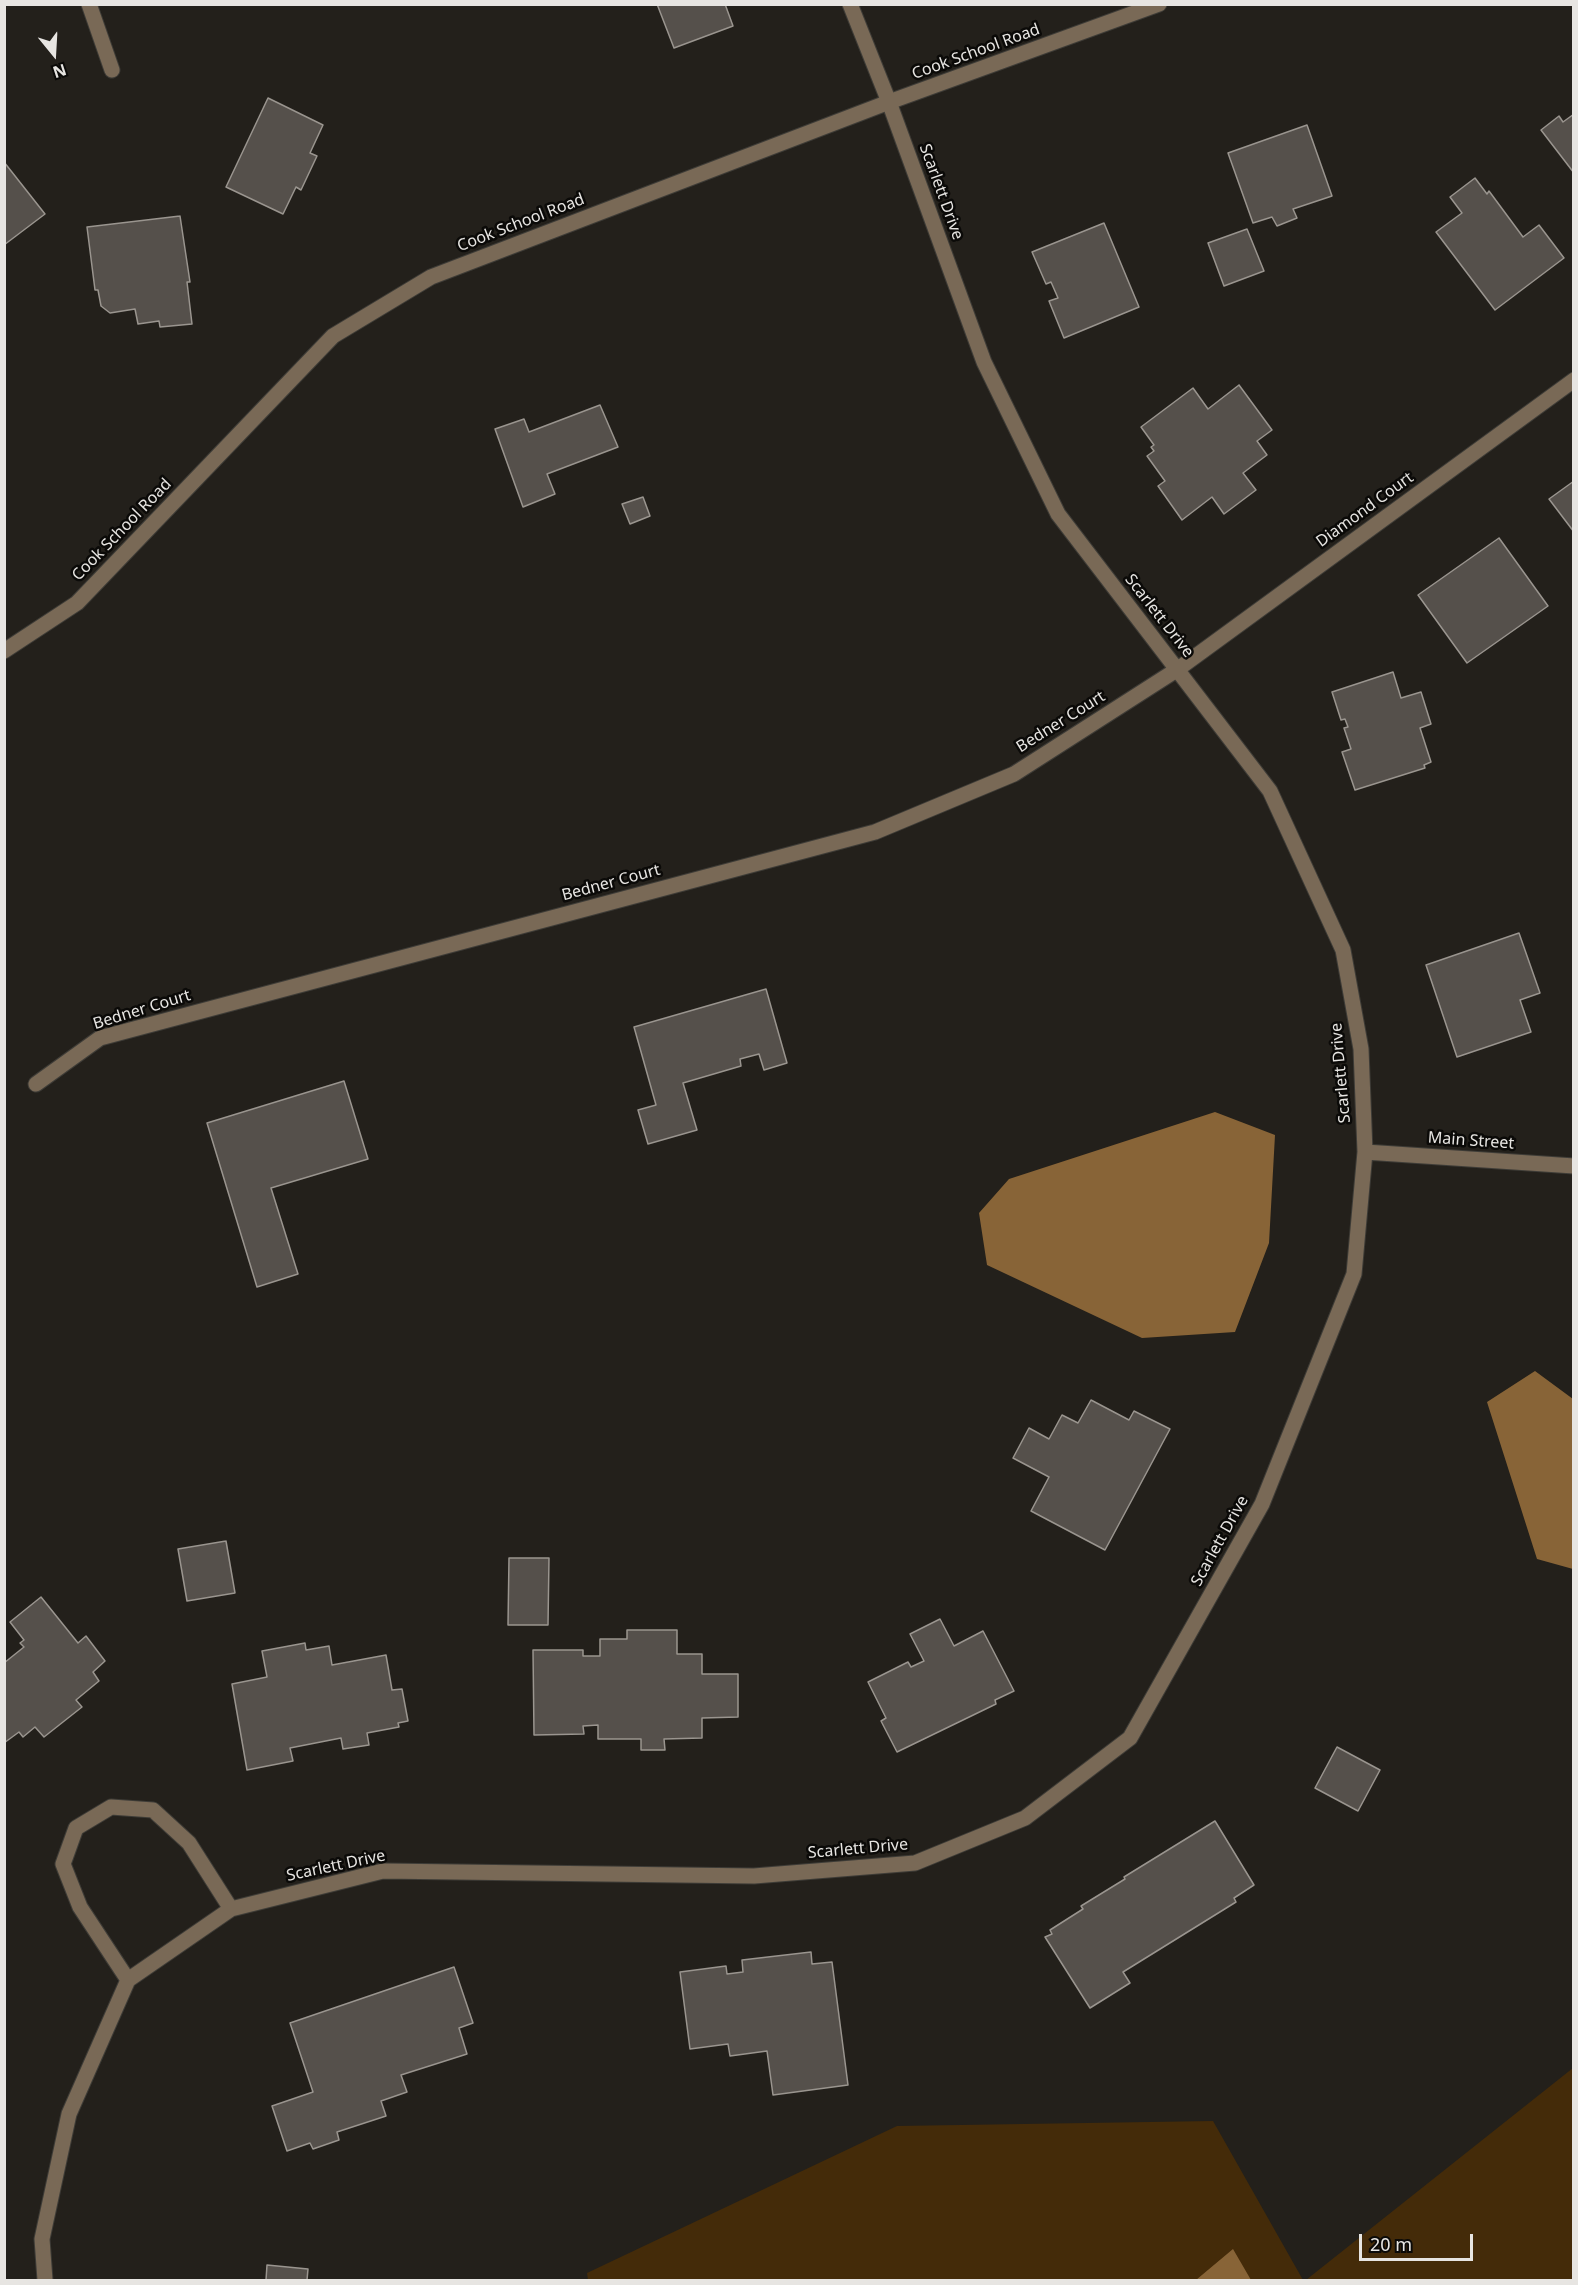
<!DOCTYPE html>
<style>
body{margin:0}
#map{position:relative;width:1578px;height:2285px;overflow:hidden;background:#23201b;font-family:"Noto Sans",sans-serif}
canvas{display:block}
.frame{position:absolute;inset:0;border:6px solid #e7e5e2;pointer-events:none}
.north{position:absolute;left:24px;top:24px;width:60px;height:60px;-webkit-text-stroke:4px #0b0a08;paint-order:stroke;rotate:162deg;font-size:16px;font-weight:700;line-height:24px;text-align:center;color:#e7e5e2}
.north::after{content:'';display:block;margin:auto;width:21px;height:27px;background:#e7e5e2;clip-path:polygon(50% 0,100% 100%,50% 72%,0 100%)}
.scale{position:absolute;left:1359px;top:2234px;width:114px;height:27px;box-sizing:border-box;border:3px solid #e7e5e2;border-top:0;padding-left:8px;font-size:18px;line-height:21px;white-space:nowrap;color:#e7e5e2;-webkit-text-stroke:4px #0b0a08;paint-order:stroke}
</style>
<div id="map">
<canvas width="1578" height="2285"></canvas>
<div class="frame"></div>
<div class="north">N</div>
<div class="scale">20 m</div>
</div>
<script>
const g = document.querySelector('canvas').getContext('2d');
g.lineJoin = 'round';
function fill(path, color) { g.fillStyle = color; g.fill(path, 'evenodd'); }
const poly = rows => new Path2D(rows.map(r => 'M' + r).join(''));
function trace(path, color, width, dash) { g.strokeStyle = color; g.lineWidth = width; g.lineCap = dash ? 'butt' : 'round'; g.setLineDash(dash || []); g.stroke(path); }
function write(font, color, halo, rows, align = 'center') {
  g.font = font + ' "Noto Sans",sans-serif'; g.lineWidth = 5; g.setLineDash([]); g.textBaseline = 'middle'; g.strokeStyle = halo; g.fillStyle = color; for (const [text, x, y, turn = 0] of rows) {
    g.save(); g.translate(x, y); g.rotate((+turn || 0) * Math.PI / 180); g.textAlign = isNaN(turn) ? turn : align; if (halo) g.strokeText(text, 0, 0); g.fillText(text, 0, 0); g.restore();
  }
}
const green = poly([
 [1573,2068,1573,2280,1306,2280],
 [1213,2121,1303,2280,588,2280,587,2273,897,2126]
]);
const water = poly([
 [1215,1112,1275,1135,1269,1243,1235,1332,1142,1338,987,1265,979,1213,1009,1179],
 [1535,1371,1573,1399,1573,1569,1537,1559,1487,1402],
 [1233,2249,1251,2280,1196,2280]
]);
const building = poly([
 [657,4,725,4,733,26,674,48,657,4],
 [268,98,323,125,310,153,317,156,301,190,296,187,283,214,226,187,268,98],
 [1574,114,1574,173,1541,130,1559,116,1563,122,1574,114],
 [1307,125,1332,196,1293,209,1297,218,1277,226,1272,217,1253,223,1228,153,1307,125],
 [4,162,45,214,4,245,4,162],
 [1475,178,1487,194,1489,191,1523,237,1539,225,1564,258,1495,310,1436,232,1462,213,1450,197,1475,178],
 [180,216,190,282,187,282,192,324,160,327,159,321,138,324,135,309,110,313,101,306,98,290,95,290,87,227,180,216],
 [1104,223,1139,307,1064,338,1049,301,1058,298,1051,282,1046,284,1032,252,1104,223],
 [1247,229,1264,271,1224,286,1208,243,1247,229],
 [1239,385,1272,430,1257,441,1267,455,1243,473,1256,490,1224,514,1212,497,1182,520,1158,486,1165,481,1147,456,1154,451,1151,447,1154,445,1141,427,1193,388,1208,409,1239,385],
 [600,405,618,447,547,474,555,494,523,507,495,429,524,419,529,432,600,405],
 [1574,481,1574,532,1549,499,1574,481],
 [643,497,650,516,630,524,622,504,643,497],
 [1499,538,1548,606,1467,663,1418,595,1499,538],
 [1393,672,1401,698,1421,692,1431,724,1420,728,1431,762,1424,765,1425,768,1355,790,1342,752,1351,749,1344,728,1348,727,1345,719,1341,720,1332,692,1393,672],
 [1519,933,1540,993,1520,1000,1531,1032,1457,1057,1426,965,1519,933],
 [766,989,787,1063,764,1070,759,1054,740,1059,741,1066,683,1083,697,1130,648,1144,638,1110,656,1105,634,1027,766,989],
 [344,1081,368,1159,271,1188,298,1274,257,1287,207,1123,344,1081],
 [1091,1400,1129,1420,1134,1411,1170,1429,1105,1550,1031,1511,1049,1477,1013,1458,1029,1428,1049,1439,1062,1415,1078,1423,1091,1400],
 [226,1541,235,1593,187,1601,178,1549,226,1541],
 [509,1558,549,1558,548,1625,508,1625,509,1558],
 [41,1597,78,1643,86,1636,105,1661,93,1672,99,1681,76,1700,82,1707,44,1737,35,1727,23,1737,19,1732,4,1743,4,1663,24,1647,20,1643,24,1640,10,1622,41,1597],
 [940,1619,954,1646,983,1631,1014,1691,995,1700,996,1704,897,1752,881,1721,886,1718,868,1682,908,1662,911,1667,924,1661,910,1634,940,1619],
 [627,1630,677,1630,677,1654,702,1654,702,1674,738,1674,738,1717,702,1718,702,1738,664,1739,665,1750,641,1750,641,1739,598,1739,598,1725,583,1726,584,1734,534,1735,533,1650,583,1650,583,1656,600,1656,600,1639,627,1639,627,1630],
 [305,1643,306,1650,329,1646,332,1665,386,1655,392,1690,402,1689,408,1721,398,1723,399,1727,367,1733,369,1745,343,1749,341,1738,290,1748,293,1761,247,1770,232,1684,267,1677,262,1651,305,1643],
 [1337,1747,1380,1770,1358,1811,1315,1788,1337,1747],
 [1215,1821,1254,1885,1234,1898,1236,1902,1123,1972,1130,1983,1090,2008,1045,1937,1052,1934,1050,1930,1083,1909,1081,1906,1125,1879,1124,1877,1215,1821],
 [811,1952,812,1964,832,1962,848,2085,773,2095,767,2051,730,2056,728,2044,690,2049,680,1972,726,1966,727,1974,743,1972,742,1960,811,1952],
 [454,1967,473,2023,459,2028,467,2054,401,2075,407,2092,381,2101,386,2116,337,2132,339,2140,313,2149,310,2143,287,2151,272,2106,313,2092,290,2023,454,1967],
 [267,2265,308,2269,307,2280,266,2280,267,2265]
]);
const minor = poly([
 [89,4,112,70],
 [4,651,77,603,333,336,431,277,889,102,1159,4],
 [36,1084,100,1038,875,832,1014,774,1178,669,1574,380],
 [1365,1152,1574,1166],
 [128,1980,80,1907,63,1864,76,1828,111,1807,153,1810,189,1843,231,1909],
 [45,2280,42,2239,69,2114,128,1980,231,1909,383,1871,754,1876,915,1863,1025,1818,1130,1738,1262,1504,1354,1274,1365,1152,1361,1049,1343,950,1270,791,1058,514,984,362,889,102,850,4]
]);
const streetNames = [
 ["Cook School Road",976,52,-20],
 ["Scarlett Drive",941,192,70],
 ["Cook School Road",521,223,-21],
 ["Diamond Court",1365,510,-36],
 ["Cook School Road",122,530,-46],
 ["Scarlett Drive",1159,616,52],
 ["Bedner Court",1061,722,-32],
 ["Bedner Court",611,883,-15],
 ["Bedner Court",142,1010,-17],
 ["Scarlett Drive",1341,1073,-95],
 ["Main Street",1471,1141,4],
 ["Scarlett Drive",1220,1541,-61],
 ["Scarlett Drive",858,1849,-5],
 ["Scarlett Drive",336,1866,-12]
];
fill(green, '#442b09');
fill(water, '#886437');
fill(building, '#55504b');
trace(building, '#9a958f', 1.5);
trace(minor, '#3e3c37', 17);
trace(minor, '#796956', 15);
write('16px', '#e7e5e2', '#0b0a08', streetNames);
</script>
